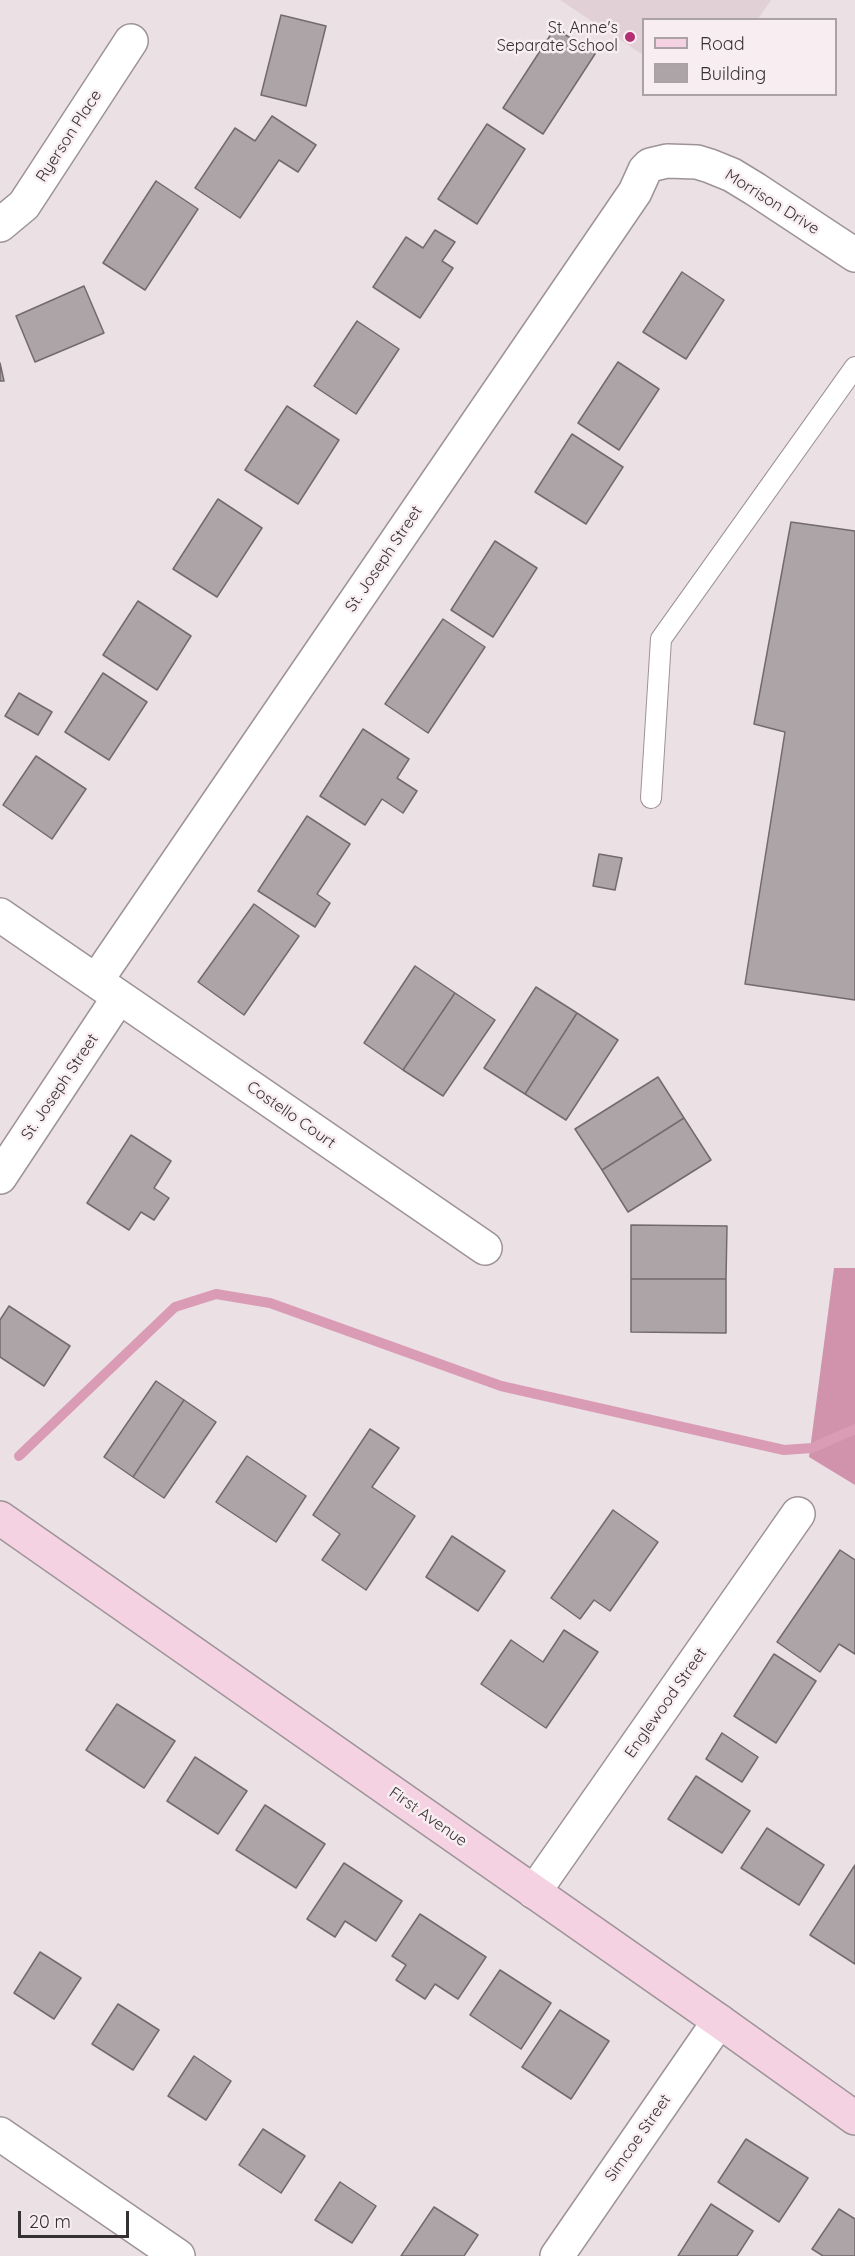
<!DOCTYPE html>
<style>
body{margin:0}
#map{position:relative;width:855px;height:2256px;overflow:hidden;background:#ebe0e4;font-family:Quicksand,sans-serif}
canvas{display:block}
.legend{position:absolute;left:642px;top:18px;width:195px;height:78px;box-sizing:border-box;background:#f8eef1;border:2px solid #aaa2a5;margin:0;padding:8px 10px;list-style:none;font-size:18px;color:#353132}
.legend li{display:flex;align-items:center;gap:12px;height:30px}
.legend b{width:30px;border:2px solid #aaa2a5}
.scale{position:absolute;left:18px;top:2211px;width:111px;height:27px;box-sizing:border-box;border:3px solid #353132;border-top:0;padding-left:8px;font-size:18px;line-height:21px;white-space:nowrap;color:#353132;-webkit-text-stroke:4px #f8eef1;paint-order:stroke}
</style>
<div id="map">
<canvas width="855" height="2256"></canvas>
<ul class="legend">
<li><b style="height:8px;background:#f4d2e1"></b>Road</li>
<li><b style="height:16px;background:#ada4a7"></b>Building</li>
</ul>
<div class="scale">20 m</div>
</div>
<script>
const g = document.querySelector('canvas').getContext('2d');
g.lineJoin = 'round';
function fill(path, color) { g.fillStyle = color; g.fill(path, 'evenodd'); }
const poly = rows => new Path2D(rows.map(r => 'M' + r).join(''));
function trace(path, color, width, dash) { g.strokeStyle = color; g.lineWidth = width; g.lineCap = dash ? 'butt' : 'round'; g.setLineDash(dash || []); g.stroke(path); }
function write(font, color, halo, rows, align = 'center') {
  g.font = font + ' Quicksand,sans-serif'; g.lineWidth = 5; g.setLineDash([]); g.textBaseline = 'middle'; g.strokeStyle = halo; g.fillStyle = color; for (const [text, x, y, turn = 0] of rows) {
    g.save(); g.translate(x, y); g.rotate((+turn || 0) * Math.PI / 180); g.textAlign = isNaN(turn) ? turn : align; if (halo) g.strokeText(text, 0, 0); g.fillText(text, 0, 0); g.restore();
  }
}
const built = poly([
 [560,0,771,0,758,19,644,20,643,55]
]);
const forest = poly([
 [834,1268,855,1268,855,1485,809,1457]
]);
const stream = poly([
 [19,1456,175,1307,216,1294,270,1303,501,1386,784,1450,812,1448,855,1429]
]);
const building = poly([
 [281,15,326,26,306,106,261,95,281,15],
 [555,28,595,54,543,134,503,108,555,28],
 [272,116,316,145,298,172,279,160,240,218,195,188,235,128,255,141,272,116],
 [487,124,525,149,477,224,438,199,487,124],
 [156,181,198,209,145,290,103,263,156,181],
 [435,230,455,242,442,261,453,268,420,318,373,287,406,237,423,248,435,230],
 [682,272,724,300,686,359,643,332,682,272],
 [84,286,104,333,35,362,16,316,84,286],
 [357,321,399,349,356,414,314,386,357,321],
 [618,362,659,389,619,450,578,423,618,362],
 [0,363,4,381,0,381,0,363],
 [287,406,339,440,298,504,245,470,287,406],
 [572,434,623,467,586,524,535,492,572,434],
 [218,499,262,528,217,597,173,569,218,499],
 [791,522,855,531,855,1000,745,984,785,732,754,724,791,522],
 [495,541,537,568,493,637,451,610,495,541],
 [138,601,191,636,157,690,103,655,138,601],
 [443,619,485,647,428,733,385,704,443,619],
 [103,673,147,702,109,760,65,732,103,673],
 [19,693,52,712,38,735,5,716,19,693],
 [363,729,409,759,397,778,417,791,403,813,382,799,365,825,320,796,363,729],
 [36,756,86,789,52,839,3,805,36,756],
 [307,816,350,844,317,894,330,903,315,927,258,891,307,816],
 [599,854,622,858,615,890,593,886,599,854],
 [254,904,299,936,244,1015,198,982,254,904],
 [415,966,455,993,403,1070,364,1043,415,966],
 [536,987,577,1013,525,1094,484,1068,536,987],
 [455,993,495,1020,443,1096,403,1070,455,993],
 [577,1013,618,1040,566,1120,525,1094,577,1013],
 [658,1077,684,1118,602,1170,575,1129,658,1077],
 [684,1118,711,1160,628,1212,602,1170,684,1118],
 [131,1135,171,1161,154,1188,169,1198,154,1220,141,1212,129,1230,87,1203,131,1135],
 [631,1225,727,1226,726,1279,631,1279,631,1225],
 [631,1279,726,1279,726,1333,631,1332,631,1279],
 [9,1306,70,1346,44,1386,0,1357,0,1320,9,1306],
 [156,1381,184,1400,133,1477,104,1457,156,1381],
 [184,1400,216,1422,164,1498,133,1477,184,1400],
 [370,1429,399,1448,372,1487,415,1516,366,1590,322,1560,340,1534,313,1515,370,1429],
 [247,1456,306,1496,276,1542,216,1502,247,1456],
 [613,1510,658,1542,610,1611,594,1600,580,1619,551,1598,613,1510],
 [452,1536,505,1571,478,1611,426,1577,452,1536],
 [840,1550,855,1560,855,1654,839,1644,820,1672,777,1642,840,1550],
 [564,1630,598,1652,546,1728,481,1684,511,1640,543,1662,564,1630],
 [774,1654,816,1681,776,1743,734,1716,774,1654],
 [117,1704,175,1741,144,1788,86,1750,117,1704],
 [722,1733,758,1757,742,1782,706,1759,722,1733],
 [195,1757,247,1791,218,1834,167,1801,195,1757],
 [696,1776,750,1811,722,1853,668,1819,696,1776],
 [265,1805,325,1844,296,1888,236,1850,265,1805],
 [767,1828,824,1865,799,1905,741,1868,767,1828],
 [344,1863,402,1901,376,1941,345,1921,335,1937,307,1919,344,1863],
 [855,1865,855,1964,810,1935,855,1865],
 [420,1914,486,1957,458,1999,435,1984,425,1999,396,1980,406,1965,392,1956,420,1914],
 [40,1952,81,1978,54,2019,14,1993,40,1952],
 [500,1970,551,2003,521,2049,470,2015,500,1970],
 [118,2004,159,2030,133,2070,92,2044,118,2004],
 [560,2010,609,2041,571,2099,522,2067,560,2010],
 [194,2056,231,2081,206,2120,168,2096,194,2056],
 [263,2129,305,2156,281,2193,239,2165,263,2129],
 [746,2139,808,2178,779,2222,718,2182,746,2139],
 [340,2182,376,2206,352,2243,315,2220,340,2182],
 [711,2204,753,2231,737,2256,678,2256,711,2204],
 [434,2207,478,2235,464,2256,401,2256,434,2207],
 [839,2209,855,2219,855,2256,823,2256,812,2249,839,2209]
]);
const service = poly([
 [651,798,661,639,855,367]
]);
const minor = poly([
 [0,225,24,205,131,41],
 [0,915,485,1248],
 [96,981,635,192,645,170,650,165,667,161,697,162,710,166,732,175,755,189,855,255],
 [0,1177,119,997],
 [534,1892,798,1514],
 [0,2134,178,2256],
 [557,2256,719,2021]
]);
const secondary = poly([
 [0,1518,719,2021,855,2118]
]);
const markers = [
 [630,37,6,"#b32e72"]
];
const poiNames = [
 ["St. Anne's",618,28],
 ["Separate School",618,46]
];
const streetNames = [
 ["Ryerson Place",69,136,-57],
 ["Morrison Drive",772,202,32],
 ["St. Joseph Street",384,559,-56],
 ["St. Joseph Street",60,1087,-56],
 ["Costello Court",291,1115,35],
 ["Englewood Street",666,1703,-55],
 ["First Avenue",428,1817,35],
 ["Simcoe Street",638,2138,-55]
];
fill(built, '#e2d0d7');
fill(forest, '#d093ab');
trace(stream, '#da9cb4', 10);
fill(building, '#ada4a7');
trace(building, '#736a6d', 1.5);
trace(service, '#9d9397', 22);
trace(minor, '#9d9397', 36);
trace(secondary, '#9d9397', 36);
trace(service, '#fff', 20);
trace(minor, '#fff', 33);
trace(secondary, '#f4d2e1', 33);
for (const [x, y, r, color] of markers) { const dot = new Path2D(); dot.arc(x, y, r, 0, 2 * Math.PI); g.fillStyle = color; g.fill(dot); trace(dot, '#f8eef1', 2); }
write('16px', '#353132', '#f8eef1', poiNames, 'right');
write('16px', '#353132', '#f8eef1', streetNames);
</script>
